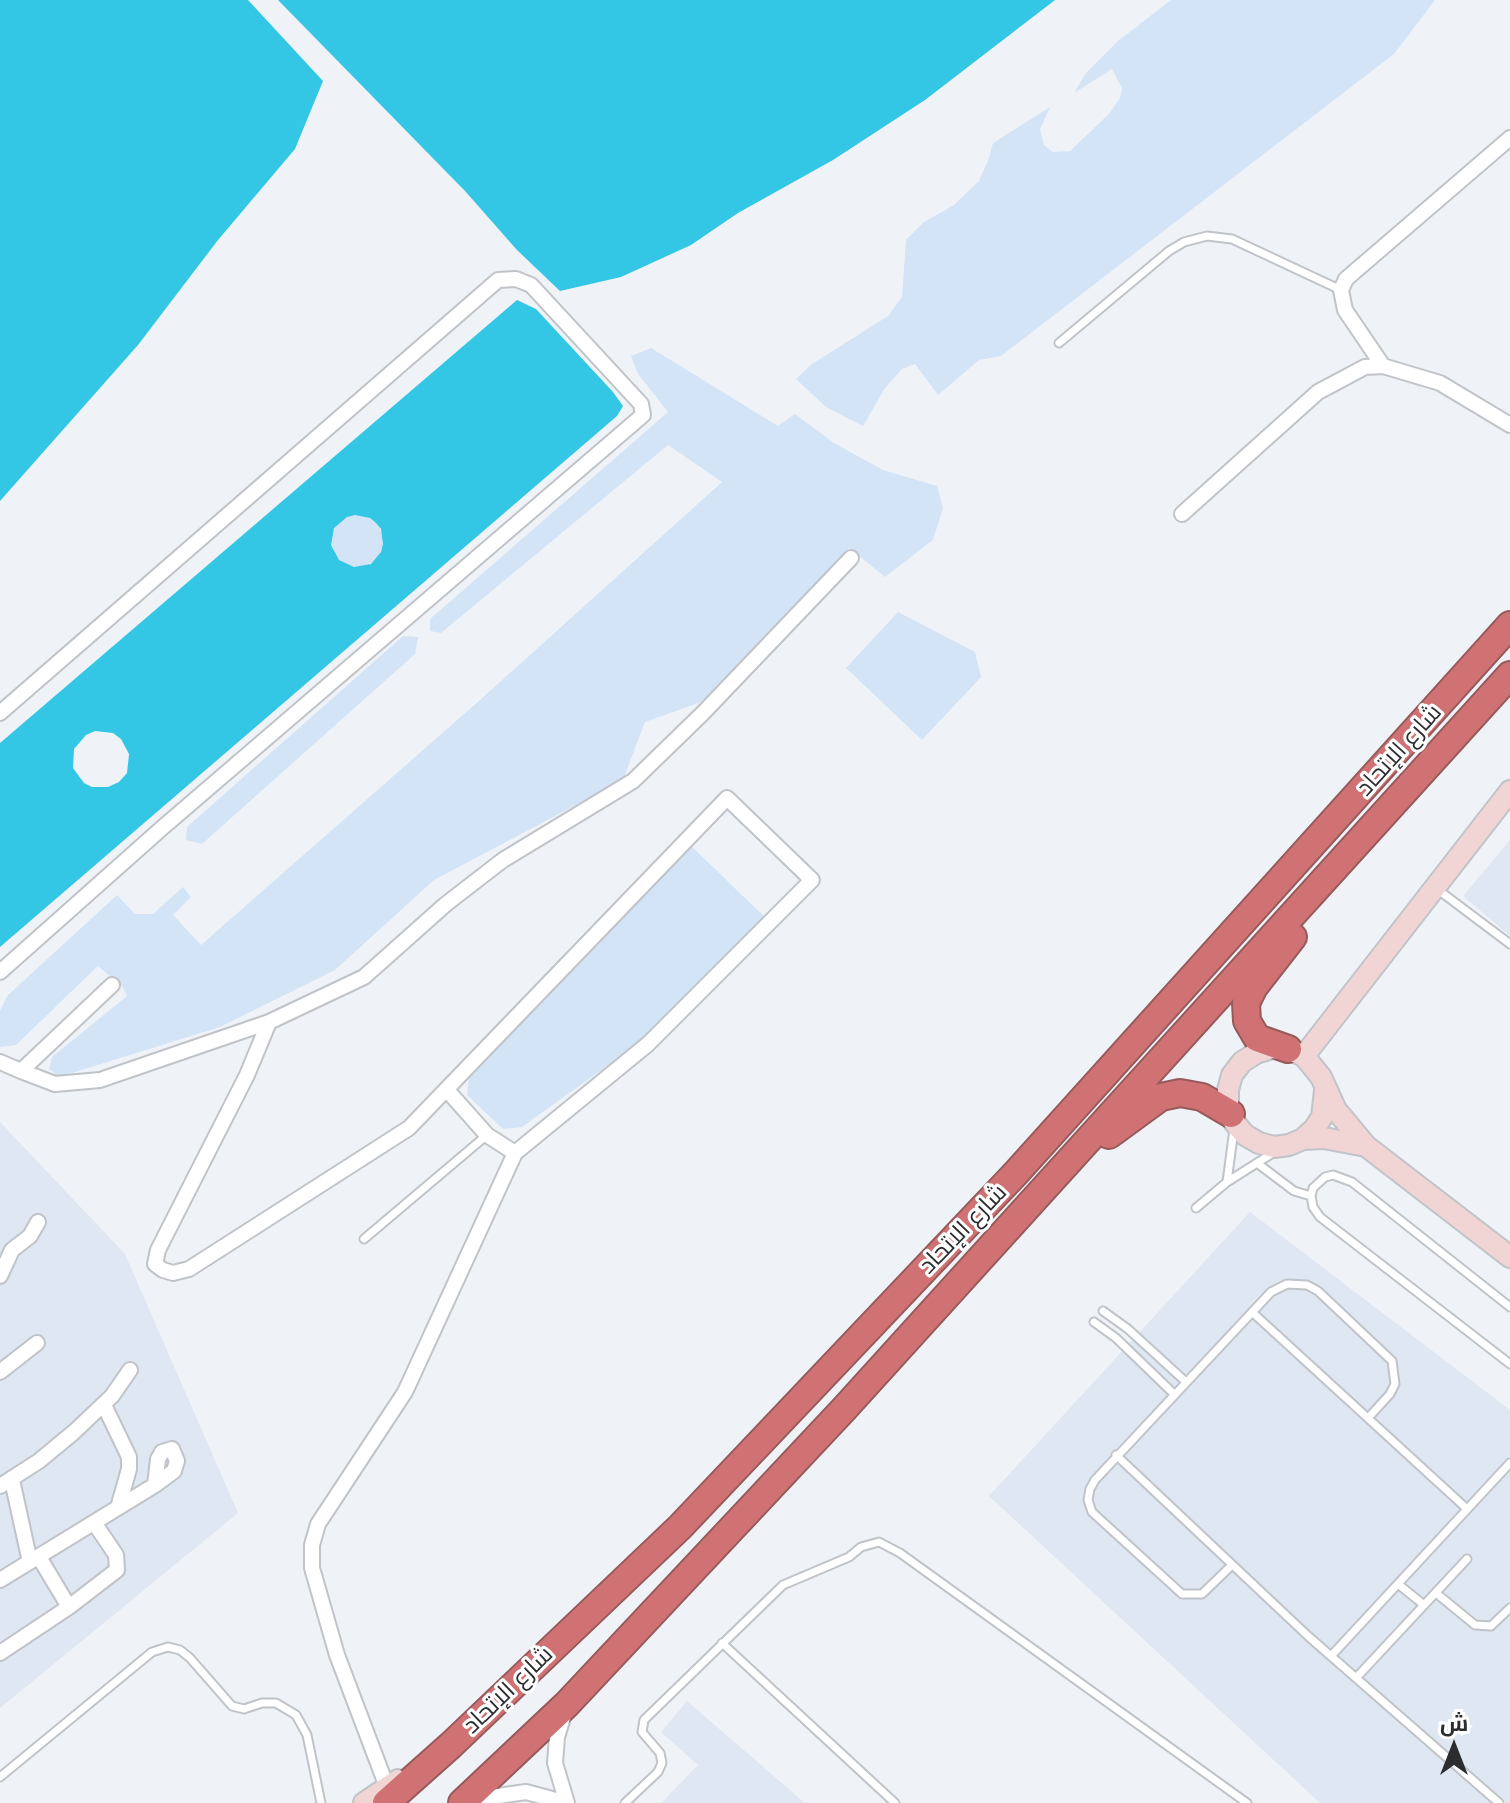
<!DOCTYPE html>
<meta charset="utf-8">
<style>
body{margin:0}
#map{position:relative;width:1510px;height:1803px;overflow:hidden;background:#eff3f8;font-family:"Public Sans",Cairo,sans-serif}
canvas{display:block}
.north{position:absolute;left:1414px;top:1707px;width:80px;height:80px;-webkit-text-stroke:6px #fff;paint-order:stroke;rotate:0deg;font-size:22px;font-weight:700;line-height:32px;text-align:center;color:#2b2d2f}
.north::after{content:'';display:block;margin:auto;width:28px;height:36px;background:#2b2d2f;clip-path:polygon(50% 0,100% 100%,50% 72%,0 100%)}
</style>
<div id="map">
<canvas width="1510" height="1803"></canvas>
<div class="north">ش</div>
</div>
<script>
const g = document.querySelector('canvas').getContext('2d');
g.lineJoin = 'round';
function fill(path, color) { g.fillStyle = color; g.fill(path, 'evenodd'); }
const poly = rows => new Path2D(rows.map(r => 'M' + r).join(''));
function trace(path, color, width, dash) { g.strokeStyle = color; g.lineWidth = width; g.lineCap = dash ? 'butt' : 'round'; g.setLineDash(dash || []); g.stroke(path); }
function write(font, color, halo, rows, align = 'center') {
  g.font = font + ' "Public Sans",Cairo,sans-serif'; g.lineWidth = 6; g.setLineDash([]); g.textBaseline = 'middle'; g.strokeStyle = halo; g.fillStyle = color; for (const [text, x, y, turn = 0] of rows) {
    g.save(); g.translate(x, y); g.rotate((+turn || 0) * Math.PI / 180); g.textAlign = isNaN(turn) ? turn : align; if (halo) g.strokeText(text, 0, 0); g.fillText(text, 0, 0); g.restore();
  }
}
const built = poly([
 [1510,840,1510,936,1463,896],
 [0,1122,125,1254,238,1513,0,1708],
 [1250,1212,1510,1410,1510,1803,1320,1803,989,1496],
 [687,1701,805,1803,661,1803,698,1765,661,1732]
]);
const green = poly([
 [1171,0,1435,0,1394,54,1001,356,979,360,938,395,915,364,902,369,885,388,863,426,826,407,796,379,812,364,888,316,902,297,906,240,924,222,954,205,979,181,989,158,993,143,1050,107,1040,129,1044,145,1053,152,1070,151,1109,114,1120,98,1122,88,1112,69,1074,93,1086,73,1118,41],
 [651,348,778,426,795,414,834,443,883,470,937,486,943,508,933,540,885,577,849,548,701,702,645,722,623,780,434,880,335,970,220,1027,59,1077,49,1069,52,1057,127,996,122,986,98,966,16,1045,0,1047,0,1011,7,996,117,895,135,914,153,914,183,887,191,897,173,915,201,945,480,700,722,482,668,445,441,633,430,631,430,619,668,412,638,374,631,356],
 '331 541a26 26 0 1 1 52 0a26 26 0 1 1-52 0Z',
 [898,612,975,652,981,677,922,740,846,668],
 [403,636,418,637,415,654,202,844,186,840,187,827],
 [688,843,769,921,632,1048,522,1127,503,1129,467,1095,470,1068]
]);
const water = poly([
 [0,0,248,0,323,81,295,149,218,240,138,345,0,501],
 [278,0,1055,0,925,100,833,160,738,213,691,245,621,277,560,291,517,250,465,191],
 [517,300,536,309,613,392,623,406,617,416,0,947,0,743],
 [355,515,370,518,376,523,381,529,383,544,381,552,371,564,354,567,339,560,331,545,334,528,347,517],
 [95,731,113,733,121,739,129,754,127,773,119,782,108,787,92,787,84,783,73,768,74,749,86,735]
]);
const lane = poly([
 [1059,343,1169,251,1184,242,1207,236,1232,239,1341,290],
 [1437,889,1510,944],
 [1257,1163,1294,1191,1311,1196],
 [1227,1182,1234,1129],
 [1196,1208,1227,1182,1276,1151],
 [364,1239,487,1135],
 [1510,1307,1352,1182,1333,1175,1325,1177,1313,1188,1311,1196,1313,1207,1320,1217,1510,1364],
 [1103,1311,1128,1329,1186,1382],
 [1252,1312,1466,1508],
 [1094,1322,1116,1338,1174,1394],
 [1116,1455,1308,1636,1499,1803],
 [1232,1565,1202,1594,1182,1594,1092,1512,1088,1500,1090,1489,1095,1480,1271,1292,1287,1284,1307,1285,1318,1291,1392,1361,1395,1384,1390,1394,1369,1417],
 [1398,1584,1424,1605],
 [1436,1593,1475,1625,1491,1626,1510,1608],
 [722,1643,895,1803],
 [1331,1656,1510,1463],
 [1356,1678,1467,1559],
 [0,1777,152,1652,168,1647,180,1650,190,1658,232,1706,244,1709,262,1703,276,1703,296,1715,307,1735,321,1803],
 [625,1803,658,1772,662,1763,660,1753,642,1732,644,1720,783,1585,849,1557,861,1547,879,1542,900,1553,1247,1803]
]);
const street = poly([
 [1383,366,1345,310,1341,290,1346,279,1510,138],
 [1182,514,1318,392,1365,367,1383,366,1440,383,1510,425],
 [0,713,498,280,516,279,531,285,641,404,643,415,162,828,0,972],
 [112,985,21,1071,55,1084,100,1080,269,1022,247,1075,158,1250,155,1264,163,1270,173,1273,189,1269,409,1128,727,798,812,880,648,1044,515,1153,405,1392,318,1524,312,1545,312,1568,337,1655,387,1787],
 [269,1022,364,977,446,904,503,860,633,781,703,713,851,558],
 [0,1062,21,1071],
 [447,1090,487,1135,515,1153],
 [0,1276,12,1250,30,1236,38,1222],
 [0,1372,37,1343],
 [104,1405,129,1457,129,1469,118,1508],
 [12,1480,30,1562],
 [0,1486,39,1461,74,1432,112,1396,130,1370],
 [39,1557,69,1607],
 [0,1580,155,1485,158,1459,162,1452,172,1449,177,1461,174,1471,155,1485],
 [0,1653,69,1607,117,1570,116,1555,95,1524],
 [565,1711,557,1737,555,1763,567,1803],
 [482,1803,498,1796,526,1792,567,1803]
]);
const secondary = poly([
 [1304,1056,1510,791],
 [1325,1090,1322,1117,1314,1129,1303,1139,1289,1145,1274,1147,1259,1143,1245,1135,1234,1122,1228,1107,1228,1090,1232,1075,1242,1062,1256,1053,1272,1048,1288,1049,1304,1056,1321,1077,1336,1110,1366,1146,1510,1257],
 [1303,1139,1324,1138,1366,1146],
 [364,1803,398,1780]
]);
const highway = poly([
 [1288,1049,1257,1038,1247,1021,1246,1003,1254,987,1293,937],
 [1109,1135,1161,1097,1180,1093,1202,1097,1231,1114],
 [386,1803,451,1745,680,1527,1016,1173,1510,625],
 [462,1803,567,1704,844,1409,1510,675]
]);
const streetNames = [
 ["شارع الإتحاد",1399,750,-48],
 ["شارع الإتحاد",963,1229,-46],
 ["شارع الإتحاد",508,1690,-44]
];
fill(built, '#dee7f2');
fill(green, '#d3e4f7');
fill(water, '#33c6e5');
trace(lane, '#c0c3c8', 11);
trace(street, '#c0c3c8', 18);
trace(secondary, '#c0c3c8', 24);
trace(highway, '#965a5b', 30);
trace(lane, '#fff', 7);
trace(street, '#fff', 14);
trace(secondary, '#f1d5d5', 20);
trace(highway, '#d07273', 26);
write('24px', '#2b2d2f', '#fff', streetNames);
</script>
